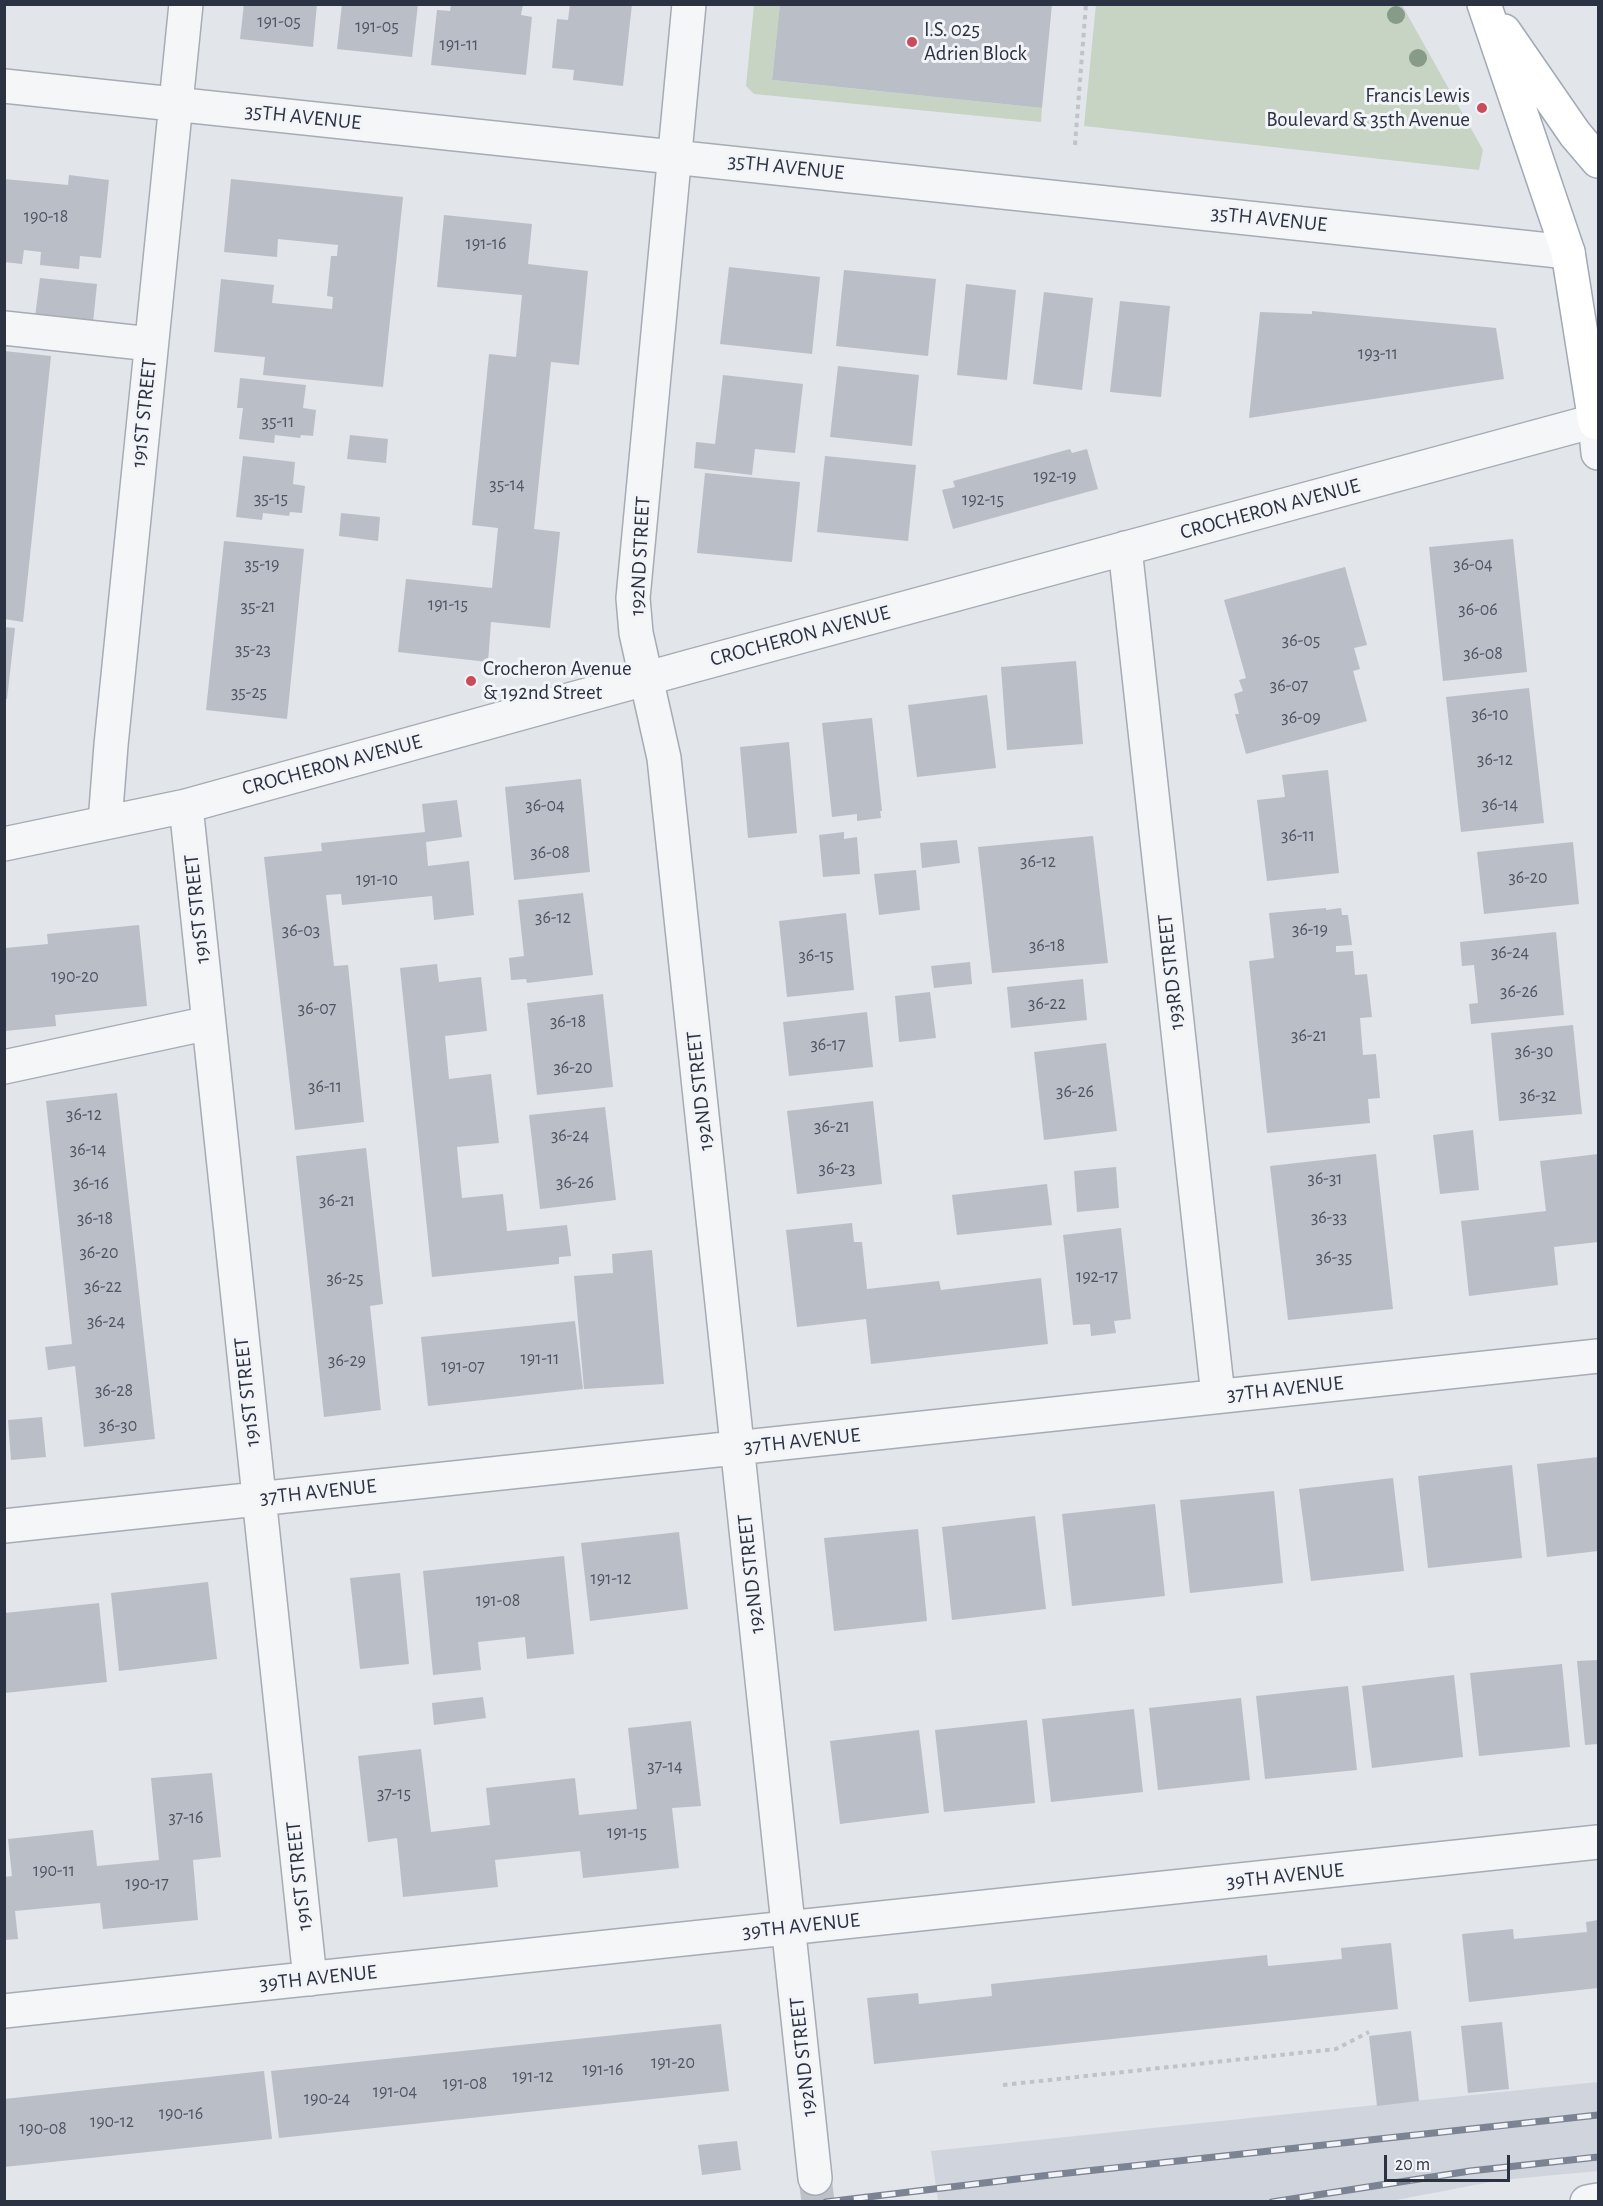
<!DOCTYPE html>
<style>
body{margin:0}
#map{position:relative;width:1603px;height:2206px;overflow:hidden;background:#e2e5ea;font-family:"Alegreya Sans",sans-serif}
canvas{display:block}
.frame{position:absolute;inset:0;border:6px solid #2b3242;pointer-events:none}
.scale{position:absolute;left:1384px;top:2155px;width:126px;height:27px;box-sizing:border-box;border:3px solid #2b3242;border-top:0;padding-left:8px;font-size:18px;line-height:21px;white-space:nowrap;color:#2b3242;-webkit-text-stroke:4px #f2f4f8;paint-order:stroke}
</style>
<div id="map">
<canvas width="1603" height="2206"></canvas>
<div class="frame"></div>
<div class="scale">20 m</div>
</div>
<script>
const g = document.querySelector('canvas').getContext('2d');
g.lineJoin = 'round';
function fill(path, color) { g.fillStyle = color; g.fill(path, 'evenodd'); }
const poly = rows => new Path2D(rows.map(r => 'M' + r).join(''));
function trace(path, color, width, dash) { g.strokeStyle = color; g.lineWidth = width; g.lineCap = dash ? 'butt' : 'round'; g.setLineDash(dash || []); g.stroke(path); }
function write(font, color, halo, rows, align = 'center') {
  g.font = font + ' "Alegreya Sans",sans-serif'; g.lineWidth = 6; g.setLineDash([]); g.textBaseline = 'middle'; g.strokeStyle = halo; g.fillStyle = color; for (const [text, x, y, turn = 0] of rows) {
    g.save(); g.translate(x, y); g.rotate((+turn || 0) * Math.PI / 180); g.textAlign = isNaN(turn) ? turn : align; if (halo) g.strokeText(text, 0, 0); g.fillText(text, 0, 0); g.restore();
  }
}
const built = poly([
 [1598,2082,1598,2171,1501,2180,1391,2201,938,2201,931,2151]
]);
const green = poly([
 [1096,4,1402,5,1483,150,1479,170,1084,126],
 [754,5,780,5,772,80,1042,108,1041,122,754,94,746,86]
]);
const building = poly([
 [244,4,317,4,313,47,240,39],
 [342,4,418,4,412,57,337,49],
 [451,4,523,4,521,15,532,17,526,75,431,65,437,10,450,11],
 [570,4,632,4,623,86,573,80,574,70,552,68,557,19,568,20],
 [780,4,1052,4,1042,108,772,80],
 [69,175,109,180,101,258,80,256,79,269,59,267,40,265,41,252,24,250,22,264,4,262,4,179,68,185],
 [231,179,403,197,383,387,263,375,265,357,214,352,221,279,274,285,272,303,332,309,333,297,327,296,331,256,337,256,338,245,278,239,277,257,224,252],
 [444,215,532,224,528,264,588,271,579,365,551,362,534,529,560,532,550,628,491,622,488,662,398,652,406,579,492,588,498,528,472,525,489,354,516,357,522,295,437,287],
 [729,267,820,277,812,354,720,344],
 [844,270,936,279,928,356,836,346],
 [40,278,97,284,93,323,35,317],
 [966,284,1016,290,1007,380,957,375],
 [1044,292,1093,298,1082,390,1033,384],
 [1120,301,1170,306,1161,397,1110,392],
 [1312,311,1496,328,1504,379,1249,418,1260,312,1312,314],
 [4,351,51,356,23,622,4,619],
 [838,366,919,375,912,446,830,437],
 [723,375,803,384,795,453,755,449,752,475,694,468,696,442,715,444],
 [240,378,306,385,303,408,316,410,313,436,301,435,300,438,275,435,274,443,239,439,243,408,237,408],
 [350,435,388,439,386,463,347,459],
 [1070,449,1072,453,1087,449,1098,489,953,529,942,490,955,487,953,481],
 [243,456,295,462,293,484,305,486,302,513,290,512,289,516,263,513,262,520,236,517],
 [825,456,916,465,908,541,817,532],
 [705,473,800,482,792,562,697,553],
 [341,513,380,517,378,541,339,536],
 [1513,539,1527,672,1443,681,1429,547],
 [224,541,304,549,287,719,206,710],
 [1345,567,1367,645,1354,648,1360,669,1353,671,1367,721,1246,754,1235,714,1239,714,1234,694,1243,691,1239,680,1246,678,1224,600],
 [4,627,15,628,7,699,4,699],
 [1076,661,1083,744,1007,750,1001,667],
 [1529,688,1544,823,1461,832,1446,697],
 [987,695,996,768,917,777,908,705],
 [872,718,882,811,880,811,881,818,857,821,857,814,832,817,822,723],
 [789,742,797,833,748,838,740,747],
 [1328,770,1339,873,1267,881,1257,800,1285,797,1282,775],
 [581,779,590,872,514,880,505,787],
 [457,800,462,837,426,842,428,866,469,861,474,915,434,920,432,896,342,905,341,894,326,895,334,966,348,965,364,1122,295,1130,264,857,322,851,321,843,425,832,422,804],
 [844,832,844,839,857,837,860,874,823,877,819,835],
 [1093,836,1108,963,992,973,978,847],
 [957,840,960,863,922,868,920,843],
 [1573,842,1579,904,1484,914,1477,852],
 [916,870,920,910,879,915,874,874],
 [583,893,593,975,527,983,526,979,511,980,509,958,524,956,518,900],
 [1326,908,1326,910,1341,908,1342,915,1348,915,1352,945,1336,946,1336,952,1353,951,1355,975,1367,974,1372,1017,1360,1018,1363,1055,1376,1054,1380,1098,1368,1099,1370,1123,1267,1133,1249,961,1274,958,1269,913],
 [846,913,854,990,787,997,779,921],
 [139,925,147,1006,55,1015,56,1026,5,1031,5,948,48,944,47,934],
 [1556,932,1564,1015,1471,1024,1469,1004,1478,1003,1474,965,1462,966,1460,942],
 [970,962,972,984,934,988,931,966],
 [437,964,439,982,481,977,487,1031,445,1036,449,1079,491,1074,499,1143,457,1147,462,1198,503,1194,507,1231,567,1225,571,1256,559,1257,559,1264,432,1277,400,968],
 [1083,979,1087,1020,1011,1028,1007,987],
 [930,992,936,1038,899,1042,895,996],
 [603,994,613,1087,537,1095,527,1003],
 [867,1012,873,1067,789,1076,783,1022],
 [1573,1025,1582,1114,1499,1121,1491,1033],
 [1106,1043,1117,1131,1044,1140,1034,1052],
 [117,1093,155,1439,84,1447,75,1366,48,1370,45,1347,72,1344,46,1101],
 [873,1101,882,1184,797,1194,787,1111],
 [605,1107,616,1200,540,1209,529,1115],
 [1473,1130,1479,1190,1440,1194,1433,1135],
 [366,1148,383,1304,370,1306,381,1410,324,1417,296,1156],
 [1376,1154,1393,1309,1288,1320,1270,1166],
 [1598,1154,1598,1242,1554,1247,1558,1285,1469,1296,1461,1221,1546,1211,1540,1161],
 [1116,1167,1119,1208,1077,1212,1074,1171],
 [1047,1184,1052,1225,957,1235,952,1195],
 [852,1223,854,1242,862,1242,867,1289,939,1281,941,1290,1041,1278,1048,1344,871,1364,866,1319,797,1327,786,1230],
 [1121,1228,1131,1319,1114,1321,1116,1333,1091,1336,1090,1324,1073,1325,1063,1235],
 [652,1250,664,1384,584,1389,574,1276,613,1273,612,1254],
 [575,1321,583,1389,428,1406,421,1337],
 [42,1417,46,1457,11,1460,8,1420],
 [1598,1457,1598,1551,1547,1557,1537,1464],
 [1512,1465,1522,1558,1428,1568,1418,1476],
 [1393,1478,1404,1571,1311,1581,1299,1489],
 [1274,1491,1283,1583,1190,1593,1180,1500],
 [1155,1504,1165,1596,1072,1606,1062,1514],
 [1035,1516,1046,1609,952,1620,942,1527],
 [918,1529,927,1621,834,1631,824,1538],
 [679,1532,688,1609,590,1621,581,1543],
 [564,1556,574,1654,527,1659,525,1637,478,1642,481,1670,433,1675,423,1571],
 [400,1573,409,1664,360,1669,350,1578],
 [208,1582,217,1659,119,1671,111,1593],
 [99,1603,107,1682,5,1693,5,1613],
 [1598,1660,1598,1744,1585,1745,1577,1661],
 [1562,1664,1570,1747,1479,1756,1470,1673],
 [1454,1675,1463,1757,1372,1768,1362,1686],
 [1348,1686,1357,1770,1265,1779,1256,1696],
 [483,1697,486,1718,434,1725,432,1703],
 [1241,1698,1250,1780,1158,1790,1149,1708],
 [1134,1709,1143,1792,1051,1802,1042,1719],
 [1027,1720,1035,1803,944,1812,935,1730],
 [691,1721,701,1806,672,1808,679,1868,583,1878,580,1851,495,1860,498,1887,403,1897,397,1838,368,1842,358,1756,421,1749,431,1832,490,1825,486,1788,575,1778,579,1815,637,1809,628,1728],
 [919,1730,929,1813,840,1824,830,1741],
 [212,1773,221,1857,193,1860,198,1920,103,1929,100,1903,15,1911,18,1939,4,1940,4,1877,12,1876,8,1839,93,1830,97,1866,159,1860,151,1778],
 [1598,1920,1598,1988,1469,2002,1462,1934,1513,1929,1514,1939,1587,1932,1586,1922],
 [1391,1943,1398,2009,874,2064,867,1998,918,1993,919,2004,992,1996,991,1984,1267,1955,1268,1966,1342,1959,1341,1948],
 [1502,2022,1509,2089,1468,2093,1461,2026],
 [721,2024,729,2091,279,2138,271,2071],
 [1411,2031,1419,2101,1377,2106,1369,2036],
 [264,2071,272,2139,4,2167,4,2099],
 [737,2141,741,2170,702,2175,698,2145]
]);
const minorTunnel = poly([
 [815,2178,818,2202]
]);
const path = poly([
 [1075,145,1086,4],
 [1003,2085,1336,2049,1369,2032]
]);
const minor = poly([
 [689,4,633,598,636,633,664,758,815,2178],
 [4,86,1568,252],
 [4,328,151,344],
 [1595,422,1598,453],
 [1125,548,1218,1396],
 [186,806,310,1979],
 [105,823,111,745,186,4],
 [4,844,186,806,688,667,1598,420],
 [4,1067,209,1023],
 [4,1526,1598,1356],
 [4,2011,1598,1842],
 [1587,2202,1598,2200]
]);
const major = poly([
 [1484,4,1568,252,1595,422,1598,423],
 [1504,31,1575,134,1598,161]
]);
const rail = poly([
 [826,2202,1050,2175,1598,2115],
 [1272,2202,1470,2171,1598,2157]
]);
const trees = [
 [1396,15],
 [1418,58]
];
const markers = [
 [912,42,6,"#ca4c5a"],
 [1482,108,6,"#ca4c5a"],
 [471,681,6,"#ca4c5a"]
];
const numberNames = [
 ["191-05",279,22],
 ["191-05",377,27],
 ["191-11",459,45],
 ["190-18",46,217],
 ["191-16",486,244],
 ["193-11",1378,354],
 ["35-11",278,422],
 ["192-19",1055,477],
 ["35-14",507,485],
 ["35-15",271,499],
 ["192-15",983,500],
 ["35-19",262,565],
 ["36-04",1473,565],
 ["191-15",448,605],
 ["35-21",258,607],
 ["36-06",1478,610],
 ["36-05",1301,641],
 ["35-23",253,650],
 ["36-08",1483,654],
 ["36-07",1289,686],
 ["35-25",249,693],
 ["36-10",1490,715],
 ["36-09",1301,718],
 ["36-12",1495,760],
 ["36-14",1500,805],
 ["36-04",545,806],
 ["36-11",1298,836],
 ["36-08",550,853],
 ["36-12",1038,862],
 ["36-20",1528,878],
 ["191-10",377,880],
 ["36-12",553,918],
 ["36-19",1310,930],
 ["36-03",301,931],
 ["36-18",1047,946],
 ["36-24",1510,953],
 ["36-15",816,956],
 ["190-20",75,977],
 ["36-26",1519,992],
 ["36-22",1047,1004],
 ["36-07",317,1009],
 ["36-18",568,1022],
 ["36-21",1309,1036],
 ["36-17",828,1045],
 ["36-30",1534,1052],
 ["36-20",573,1068],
 ["36-11",325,1087],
 ["36-26",1075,1092],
 ["36-32",1538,1096],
 ["36-12",84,1115],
 ["36-21",832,1127],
 ["36-24",570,1136],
 ["36-14",88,1150],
 ["36-23",837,1169],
 ["36-31",1325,1179],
 ["36-26",575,1183],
 ["36-16",91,1184],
 ["36-21",337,1201],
 ["36-33",1329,1218],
 ["36-18",95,1219],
 ["36-20",99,1253],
 ["36-35",1334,1258],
 ["192-17",1097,1277],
 ["36-25",345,1279],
 ["36-22",103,1287],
 ["36-24",106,1322],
 ["191-11",540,1359],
 ["36-29",347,1361],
 ["191-07",463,1367],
 ["36-28",114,1391],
 ["36-30",118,1426],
 ["191-12",611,1579],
 ["191-08",498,1601],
 ["37-14",665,1767],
 ["37-15",394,1794],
 ["37-16",186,1818],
 ["191-15",627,1833],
 ["190-11",54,1871],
 ["190-17",147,1884],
 ["191-20",673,2063],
 ["191-16",603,2070],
 ["191-12",533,2077],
 ["191-08",465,2084],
 ["191-04",395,2092],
 ["190-24",327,2099],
 ["190-16",181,2114],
 ["190-12",112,2122],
 ["190-08",43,2129]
];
const poiNames = [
 ["I.S. 025",924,30],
 ["Adrien Block",924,54],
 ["Francis Lewis",1470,96,"right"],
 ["Boulevard & 35th Avenue",1470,120,"right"],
 ["Crocheron Avenue",483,669],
 ["& 192nd Street",483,693]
];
const streetNames = [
 ["35TH AVENUE",303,117,6],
 ["35TH AVENUE",786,167,6],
 ["35TH AVENUE",1269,219,6],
 ["191ST STREET",144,413,-84],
 ["CROCHERON AVENUE",1270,509,-15],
 ["192ND STREET",640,556,-87],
 ["CROCHERON AVENUE",800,636,-15],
 ["CROCHERON AVENUE",332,765,-15],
 ["191ST STREET",197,909,-96],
 ["193RD STREET",1171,972,-96],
 ["192ND STREET",700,1091,-96],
 ["37TH AVENUE",1285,1389,-6],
 ["191ST STREET",247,1392,-96],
 ["37TH AVENUE",802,1441,-6],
 ["37TH AVENUE",318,1492,-6],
 ["192ND STREET",751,1574,-96],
 ["191ST STREET",299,1876,-96],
 ["39TH AVENUE",1285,1876,-6],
 ["39TH AVENUE",801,1926,-6],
 ["39TH AVENUE",318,1978,-6],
 ["192ND STREET",803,2057,-96]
];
fill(built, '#d0d4dc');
fill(green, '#c7d4c4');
fill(building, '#babec7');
trace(minorTunnel, '#bdc1c8', 33, [33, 16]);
trace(minor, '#a7acb4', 36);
trace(major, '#a2a9b6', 36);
trace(path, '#c0c3c9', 4, [4.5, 4.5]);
trace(minor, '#f5f6f8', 33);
trace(major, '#fff', 33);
trace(rail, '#7c8493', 7);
trace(rail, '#f2f4f8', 4.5, [14]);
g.fillStyle = '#889a88';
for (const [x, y] of trees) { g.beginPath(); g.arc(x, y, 9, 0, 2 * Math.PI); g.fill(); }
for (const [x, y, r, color] of markers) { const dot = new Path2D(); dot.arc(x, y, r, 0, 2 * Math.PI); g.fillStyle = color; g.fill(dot); trace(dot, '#f2f4f8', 2); }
write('18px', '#4f5563', null, numberNames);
write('21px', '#2b3242', '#f2f4f8', poiNames, 'left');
write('21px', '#2b3242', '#f2f4f8', streetNames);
</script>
